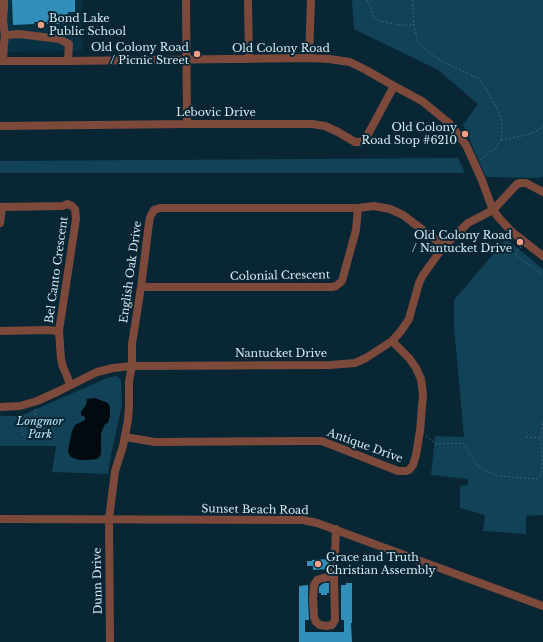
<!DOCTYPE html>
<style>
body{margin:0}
canvas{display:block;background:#082634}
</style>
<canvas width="543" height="642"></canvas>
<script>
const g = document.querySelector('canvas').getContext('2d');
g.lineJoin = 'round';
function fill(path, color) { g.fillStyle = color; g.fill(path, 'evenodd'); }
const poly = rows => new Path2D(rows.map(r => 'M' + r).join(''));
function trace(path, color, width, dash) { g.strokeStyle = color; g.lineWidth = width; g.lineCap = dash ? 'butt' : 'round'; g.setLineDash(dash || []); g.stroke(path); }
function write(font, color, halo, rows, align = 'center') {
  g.font = font + ' "Libre Baskerville",serif'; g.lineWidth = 4; g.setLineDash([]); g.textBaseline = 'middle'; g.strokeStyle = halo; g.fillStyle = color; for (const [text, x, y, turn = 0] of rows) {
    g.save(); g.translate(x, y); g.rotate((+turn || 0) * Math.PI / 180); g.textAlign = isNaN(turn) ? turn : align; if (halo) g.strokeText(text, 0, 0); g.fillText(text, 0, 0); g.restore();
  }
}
const built = poly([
 [0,0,82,0,82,51,0,52]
]);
const green = poly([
 [352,0,543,0,543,177,537,178,486,177,463,125,478,104,438,70,354,29],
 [458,158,465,173,0,173,0,161],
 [506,239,543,269,543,515,526,516,526,534,483,531,485,515,460,508,460,486,468,485,468,479,431,475,435,436,464,437,454,327,454,300],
 [117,376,121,380,122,405,111,455,108,474,52,472,56,446,0,446,0,416,17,416,27,413,107,378]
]);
const water = poly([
 [95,398,108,403,110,407,110,416,108,423,105,424,101,433,101,454,100,456,97,459,88,460,80,460,73,458,70,456,68,451,72,431,75,425,85,420,85,417,81,415,81,412,86,405,87,399]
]);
const building = poly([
 [12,0,75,0,75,12,68,12,68,24,47,24,47,22,34,22,34,24,13,25],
 [329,559,329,569,313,570,313,566,307,566,307,561,312,561,312,560],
 [324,583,329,583,329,593,327,593,327,595,321,595,321,593,319,593,319,587,321,585],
 [346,583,352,583,352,623,351,623,352,642,299,642,299,586,308,585,308,598,309,620,305,620,305,632,344,632,344,620,341,620,341,585,346,585]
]);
const path = poly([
 [367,0,371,8,373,16,379,21,400,25,414,25],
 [413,0,413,12,414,25,417,39,421,45,425,49,443,62,478,78,484,86,496,106,502,121,502,134,501,140,496,148,480,160],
 [501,140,527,135,540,129,543,126],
 [521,247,516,252,516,256,543,274],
 [35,409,36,413,34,421,31,422,36,434],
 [21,414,22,419,31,422,23,426,21,429,24,437,28,438,46,431,49,426,50,423,47,420,42,419,34,421],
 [426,436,436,444,463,443,473,459,480,468,498,476,536,479,540,476,542,471,541,437,543,421],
 [526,437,543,438]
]);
const minor = poly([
 [4,0,4,8,3,20,5,37],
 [186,0,187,124],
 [248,0,249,59],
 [309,58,311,0],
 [0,61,68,61,309,58,329,59,350,62,366,70,394,86,422,101,449,123,466,145,481,178,493,210,499,218,512,232,543,256],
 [3,61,4,44,5,37,8,35,19,34,59,39,69,44,68,61],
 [0,126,187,124,312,124,325,126,338,132,355,142,362,142,366,138,394,86],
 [0,207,63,206,67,204,72,206,75,209,76,219,59,331,61,359,63,367,67,376,70,385],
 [0,223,2,207],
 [141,287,332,287,336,286,342,281,356,230,358,208],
 [0,331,46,330,59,331],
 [0,407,20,406,37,401,57,392,97,372,113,368,132,366,330,365,355,363,366,358,392,341,401,331,409,319,419,283,423,275,444,246,468,223,493,210,517,184,521,183,526,183,543,192],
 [125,437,155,442,299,441,322,441,398,471,406,471,409,470,413,465,416,455,420,431,423,394,421,379,416,368,409,358,392,341],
 [0,519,303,520,317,523,543,606],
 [334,576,323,578,317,580,314,585,313,598,314,617,316,622,320,625,326,626,332,625,335,620,334,576,336,529],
 [110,642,109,519,115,471,123,446,128,420,129,406,129,381,132,366,132,344,141,287,149,223,150,217,154,210,160,208,358,208,374,206,390,209,403,215,444,246]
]);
const markers = [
 [41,25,4,"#f49e88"],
 [197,54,4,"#f49e88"],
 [465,134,4,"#f49e88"],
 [520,242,4,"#f49e88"],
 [318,564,4,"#f49e88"]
];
const poiNames = [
 ["Bond Lake",49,19,"left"],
 ["Public School",49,32,"left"],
 ["Old Colony Road",189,48],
 ["/ Picnic Street",189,61],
 ["Old Colony",457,128],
 ["Road Stop #6210",457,141],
 ["Old Colony Road",512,236],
 ["/ Nantucket Drive",512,249],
 ["Grace and Truth",326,558,"left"],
 ["Christian Assembly",326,571,"left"]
];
const streetNames = [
 ["Old Colony Road",281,49],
 ["Lebovic Drive",216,113],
 ["Bel Canto Crescent",57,270,-82],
 ["English Oak Drive",131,272,-82],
 ["Colonial Crescent",280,276,-1],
 ["Nantucket Drive",281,354],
 ["Antique Drive",365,446,20],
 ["Sunset Beach Road",255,510,1],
 ["Dunn Drive",98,581,-91]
];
const parkNames = [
 ["Longmor",40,422],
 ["Park",40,435]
];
fill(built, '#083243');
fill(green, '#114258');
fill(water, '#020a10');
fill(building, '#318fb9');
trace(path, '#47616d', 1, [2, 2]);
trace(minor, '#7d493b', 8);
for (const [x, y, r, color] of markers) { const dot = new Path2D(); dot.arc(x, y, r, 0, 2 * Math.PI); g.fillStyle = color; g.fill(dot); trace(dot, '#082634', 1.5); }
write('11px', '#d6e7f0', '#082634', poiNames, 'right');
write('11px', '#d6e7f0', '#082634', streetNames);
write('italic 11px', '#bde8ff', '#082634', parkNames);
</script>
